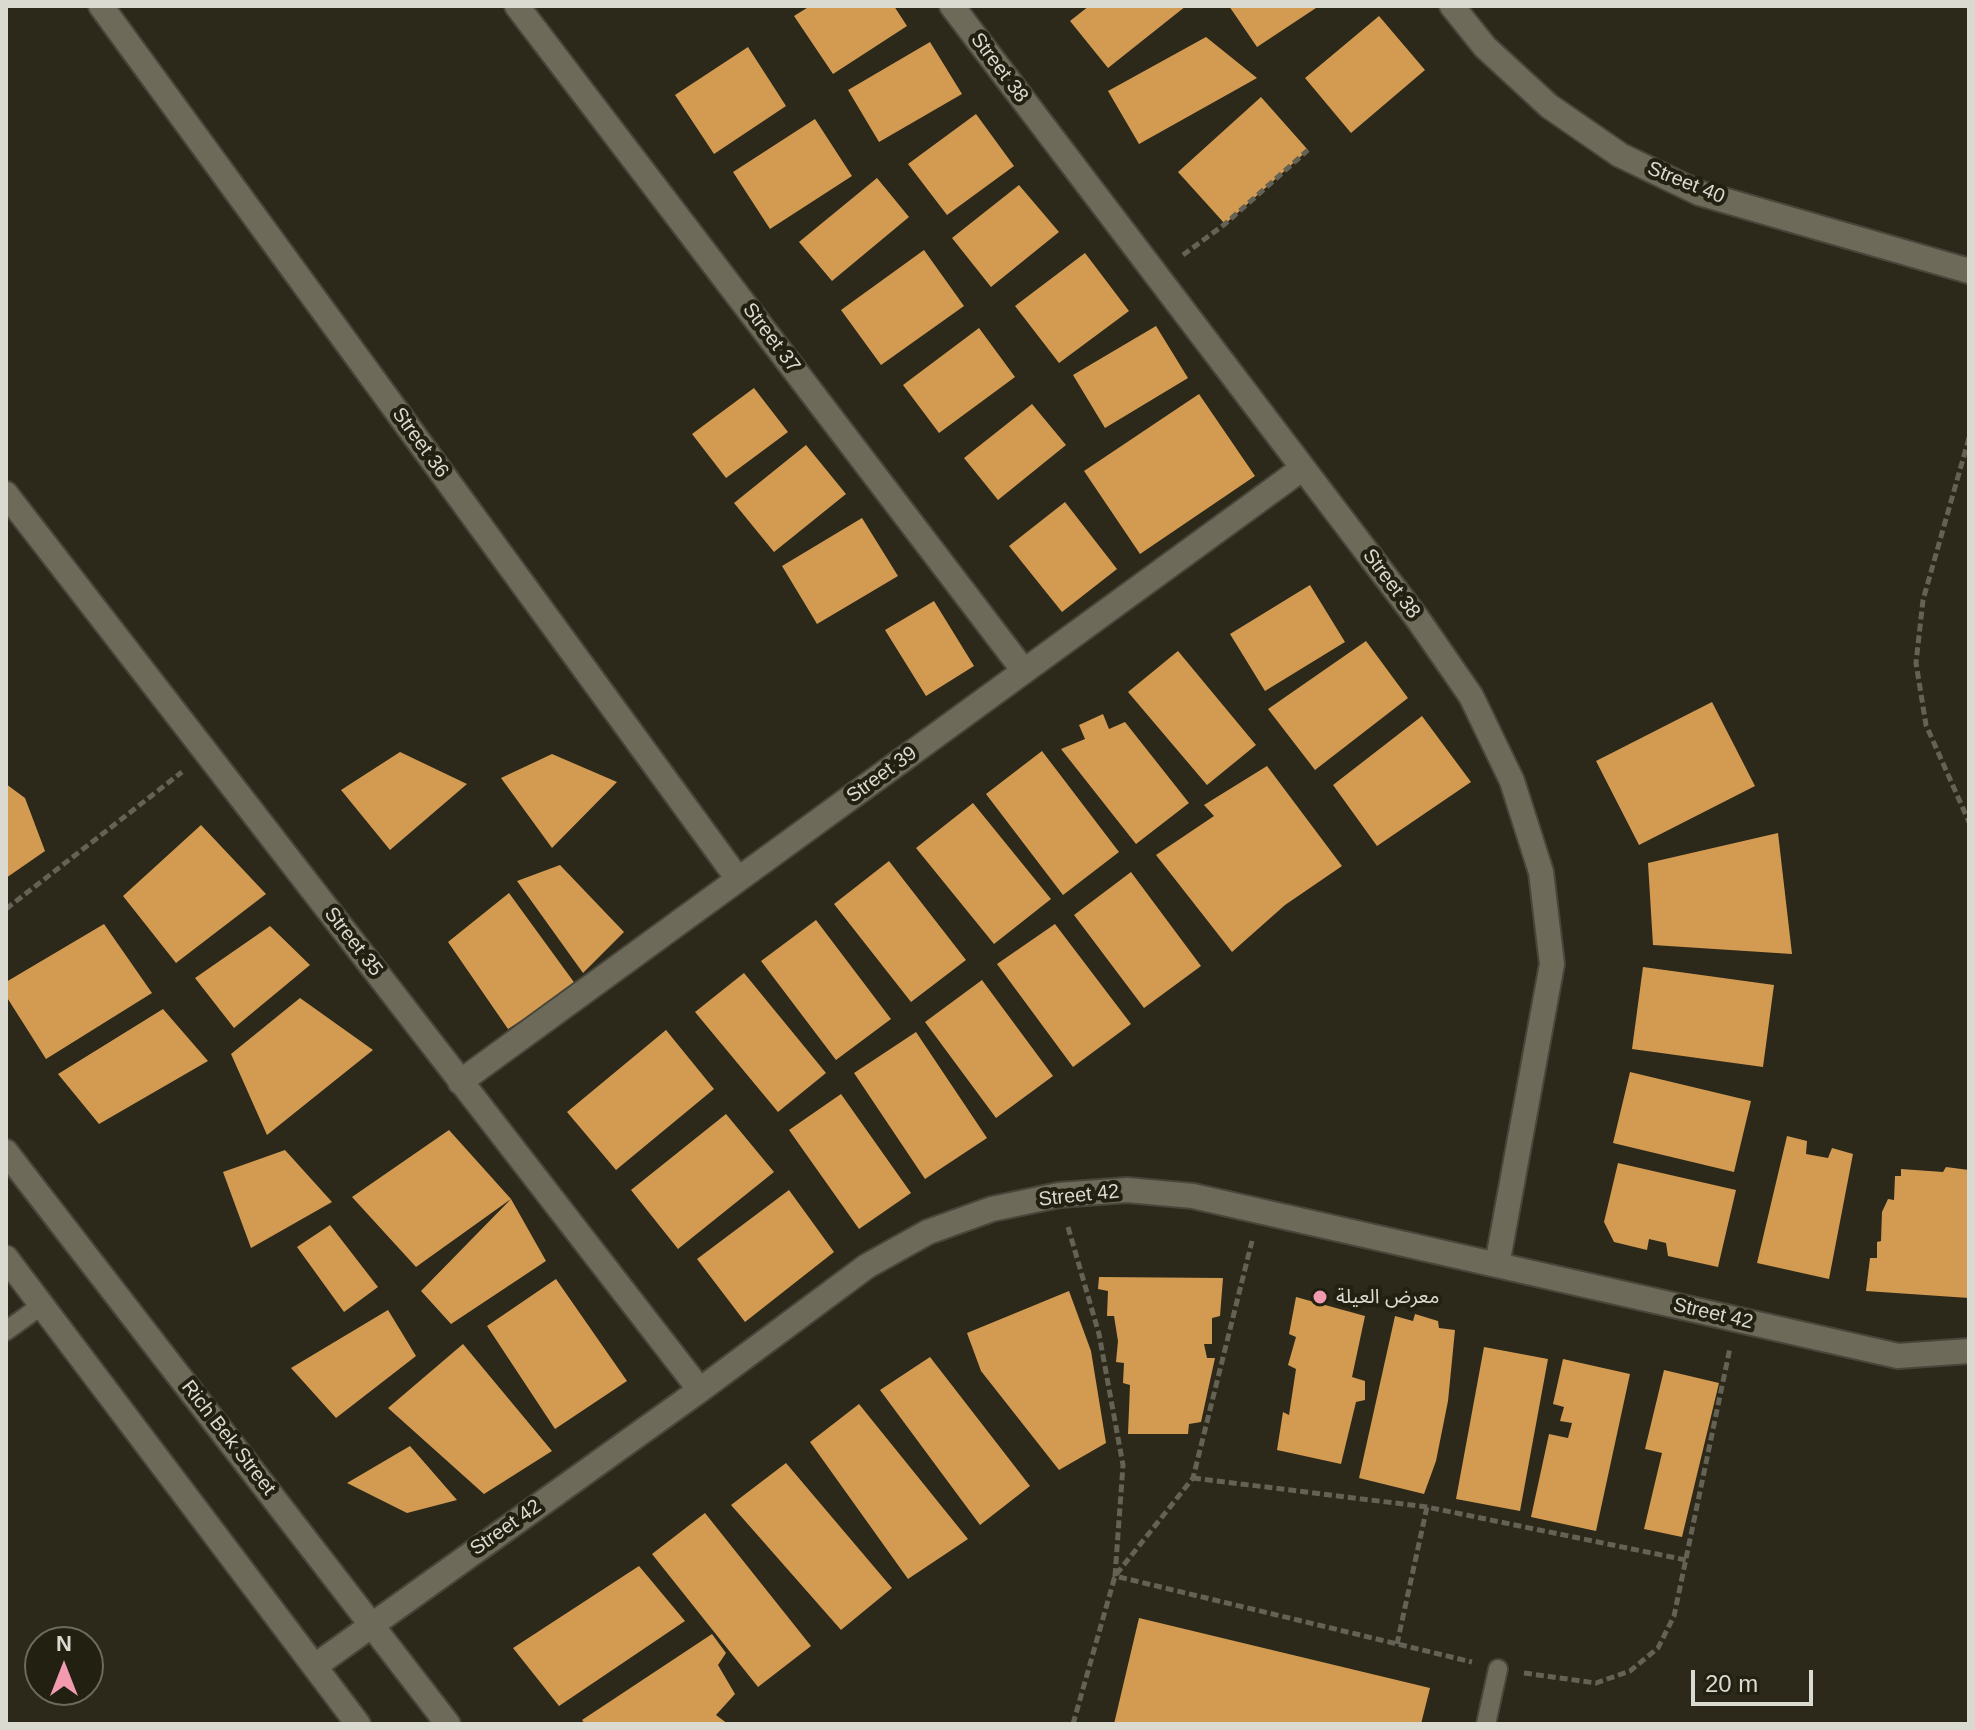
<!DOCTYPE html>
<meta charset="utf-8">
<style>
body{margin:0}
#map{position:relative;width:1975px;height:1730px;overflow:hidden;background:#2c291a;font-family:Helvetica,sans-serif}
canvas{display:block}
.frame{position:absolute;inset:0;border:8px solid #dbdad0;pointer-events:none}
.north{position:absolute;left:24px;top:1626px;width:80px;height:80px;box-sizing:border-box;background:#222011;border:2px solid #6c6a5d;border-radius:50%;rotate:0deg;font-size:22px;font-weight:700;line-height:32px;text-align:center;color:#dbdad0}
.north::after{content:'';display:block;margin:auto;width:28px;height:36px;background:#f29ab0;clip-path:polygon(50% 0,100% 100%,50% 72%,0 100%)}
.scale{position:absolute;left:1691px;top:1670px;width:122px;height:36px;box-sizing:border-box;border:4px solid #dbdad0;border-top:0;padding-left:10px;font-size:24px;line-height:28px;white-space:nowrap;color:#dbdad0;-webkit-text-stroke:6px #222011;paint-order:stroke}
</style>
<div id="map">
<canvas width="1975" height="1730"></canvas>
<div class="frame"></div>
<div class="north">N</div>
<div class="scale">20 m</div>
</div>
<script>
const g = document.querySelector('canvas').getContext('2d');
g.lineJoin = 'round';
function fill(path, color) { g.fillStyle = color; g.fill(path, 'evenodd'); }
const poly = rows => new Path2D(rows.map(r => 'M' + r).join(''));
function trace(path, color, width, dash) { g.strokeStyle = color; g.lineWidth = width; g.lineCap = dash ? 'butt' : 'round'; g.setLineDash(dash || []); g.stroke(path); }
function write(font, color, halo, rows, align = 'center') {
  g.font = font + ' Helvetica,"Noto Sans Arabic",sans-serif'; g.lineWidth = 8; g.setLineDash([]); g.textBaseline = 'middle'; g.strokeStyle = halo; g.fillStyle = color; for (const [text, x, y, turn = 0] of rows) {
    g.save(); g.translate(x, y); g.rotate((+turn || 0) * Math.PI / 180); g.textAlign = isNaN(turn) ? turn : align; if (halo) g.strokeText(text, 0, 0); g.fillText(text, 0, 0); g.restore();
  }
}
const building = poly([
 [810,6,894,6,907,26,833,74,794,16],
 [1089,6,1186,6,1108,68,1070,21],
 [1229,6,1319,6,1257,47],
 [1379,16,1425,70,1351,133,1305,78],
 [1206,37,1257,78,1139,144,1108,91],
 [930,42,962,94,879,142,848,90],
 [748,47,786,106,714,154,675,95],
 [1261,97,1308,150,1225,224,1178,172],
 [976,114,1014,166,947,215,908,164],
 [815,119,852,176,770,229,733,172],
 [877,178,909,217,832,281,799,242],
 [1019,185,1059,232,991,287,952,238],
 [924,250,964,306,881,365,841,310],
 [1085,253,1129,311,1059,363,1015,306],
 [1156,326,1188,378,1105,428,1073,375],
 [979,328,1015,377,939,433,903,385],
 [754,388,788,432,726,478,692,434],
 [1199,394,1255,476,1140,554,1084,471],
 [1032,404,1066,445,998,500,964,458],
 [806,445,846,494,774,552,734,503],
 [1065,502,1117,569,1062,612,1009,546],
 [862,518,898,576,817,624,782,566],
 [1310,585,1345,642,1265,691,1230,634],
 [934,601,974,666,926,696,885,630],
 [1366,641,1408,698,1315,770,1268,709],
 [1178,651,1256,745,1207,785,1128,692],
 [1712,702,1755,786,1639,845,1596,761],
 [1103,714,1109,729,1125,722,1189,803,1136,844,1061,749,1085,739,1079,725],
 [1422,716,1471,782,1377,846,1333,785],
 [1042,751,1119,852,1063,895,986,794],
 [400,752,467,784,390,850,341,790],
 [552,754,617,782,552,848,501,778],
 [1267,766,1342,866,1285,905,1232,952,1156,855,1214,816,1204,805],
 [6,784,25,798,45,851,6,878],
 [973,803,1051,899,994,944,916,848],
 [201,825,266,894,176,963,123,896],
 [1778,833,1792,954,1653,945,1648,863],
 [889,861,966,960,911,1002,834,904],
 [560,865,624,932,583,973,517,881],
 [1131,872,1201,966,1144,1008,1074,915],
 [509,893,576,985,508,1029,448,942],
 [816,920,891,1019,836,1060,761,961],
 [104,924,152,993,46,1059,6,996,6,982],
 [1055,924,1131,1024,1073,1067,997,964],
 [270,926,310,965,234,1028,195,978],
 [1643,967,1774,985,1763,1067,1632,1049],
 [744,973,826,1073,778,1112,695,1012],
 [982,980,1053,1076,996,1118,925,1022],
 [300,998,373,1050,267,1135,231,1054],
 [163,1009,208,1061,99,1124,58,1074],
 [666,1030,714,1089,616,1170,567,1112],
 [916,1032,987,1138,925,1179,854,1073],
 [1630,1072,1751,1101,1734,1172,1613,1143],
 [841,1094,911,1193,859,1229,789,1130],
 [726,1114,774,1172,678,1249,631,1190],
 [449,1130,511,1199,416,1267,352,1197],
 [1787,1136,1807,1141,1806,1154,1828,1158,1832,1148,1853,1154,1829,1279,1757,1263],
 [285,1150,332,1202,251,1248,223,1172],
 [1618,1163,1736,1190,1718,1267,1668,1256,1666,1243,1649,1239,1647,1250,1614,1242,1604,1222],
 [1946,1167,1969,1170,1969,1298,1866,1291,1870,1258,1877,1258,1877,1242,1881,1241,1882,1212,1888,1199,1894,1200,1895,1176,1901,1176,1901,1169,1943,1172],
 [789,1190,834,1252,745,1322,697,1259],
 [511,1199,546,1261,451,1324,421,1291],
 [330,1225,378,1287,344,1312,297,1247],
 [1099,1277,1223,1278,1220,1316,1212,1318,1212,1344,1204,1344,1207,1358,1215,1358,1201,1422,1189,1424,1188,1434,1128,1434,1130,1385,1123,1383,1124,1363,1116,1362,1118,1341,1114,1316,1107,1316,1108,1291,1098,1289],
 [556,1279,627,1381,555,1429,487,1326],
 [1069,1291,1091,1351,1106,1443,1059,1470,981,1371,967,1333],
 [1296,1297,1365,1316,1352,1377,1365,1381,1365,1400,1356,1402,1341,1464,1277,1450,1283,1412,1289,1415,1296,1369,1288,1365,1296,1337,1289,1334],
 [388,1310,416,1356,336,1418,291,1368],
 [1415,1314,1438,1321,1439,1328,1455,1330,1448,1401,1436,1461,1424,1494,1359,1478,1395,1316,1413,1321],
 [463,1344,552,1451,484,1494,388,1408],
 [1484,1347,1548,1359,1520,1511,1456,1499],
 [930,1357,1030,1486,980,1525,880,1390],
 [1563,1359,1630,1374,1596,1531,1531,1517,1549,1434,1568,1438,1572,1423,1560,1421,1564,1407,1553,1404],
 [1664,1370,1719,1383,1682,1537,1644,1529,1662,1453,1645,1449],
 [859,1404,968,1539,908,1579,810,1442],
 [410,1446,457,1500,407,1513,347,1483],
 [786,1463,892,1588,841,1630,731,1505],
 [705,1513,811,1646,758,1687,652,1554],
 [639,1566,685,1621,559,1706,513,1648],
 [1139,1618,1430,1688,1421,1724,1114,1724],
 [712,1634,726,1653,718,1665,735,1694,716,1715,728,1724,585,1724,582,1720]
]);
const path = poly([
 [1183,255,1225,224,1308,150],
 [1969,438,1923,600,1916,663,1926,725,1969,822],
 [6,909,182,772],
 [1068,1227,1099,1334,1123,1465,1115,1576,1472,1662],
 [1193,1478,1427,1507,1686,1560],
 [1397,1644,1427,1507],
 [1524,1673,1596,1683,1630,1671,1658,1648,1674,1616,1730,1348],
 [1073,1724,1115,1576,1193,1478,1252,1241]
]);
const service = poly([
 [6,1331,42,1305],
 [1486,1724,1498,1669]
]);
const minor = poly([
 [101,6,738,879],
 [517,6,1024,671],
 [952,6,1417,618,1471,696,1512,781,1541,872,1552,964,1497,1265],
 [1452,6,1485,47,1549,106,1620,155,1699,193,1969,271],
 [6,494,700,1390],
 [460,1082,1303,468],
 [6,1152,448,1724],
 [6,1258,358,1724],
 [315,1666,700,1390,867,1266,928,1232,992,1209,1059,1195,1127,1190,1193,1196,1898,1356,1969,1351]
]);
const markers = [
 [1320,1297,8,"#f29ab0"]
];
const streetNames = [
 ["Street 38",999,68,53],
 ["Street 40",1686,183,22],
 ["Street 37",771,338,53],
 ["Street 36",420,443,54],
 ["Street 38",1391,584,53],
 ["Street 39",882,775,-36],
 ["Street 35",353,942,52],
 ["Street 42",1079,1196,-6],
 ["Street 42",1713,1314,13],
 ["Rich Bek Street",228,1438,52],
 ["Street 42",506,1528,-35]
];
const poiNames = [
 ["معرض العيلة",1336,1297]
];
fill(building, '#d39b52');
trace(service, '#48463a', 22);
trace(minor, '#48463a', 28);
trace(path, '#646254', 5, [8, 4]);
trace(service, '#6d6a59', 18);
trace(minor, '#6d6a59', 24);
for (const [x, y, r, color] of markers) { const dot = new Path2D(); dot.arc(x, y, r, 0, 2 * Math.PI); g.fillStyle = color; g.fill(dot); trace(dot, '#222011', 3); }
write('20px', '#dbdad0', '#222011', streetNames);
write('20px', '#dbdad0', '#222011', poiNames, 'left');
</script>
